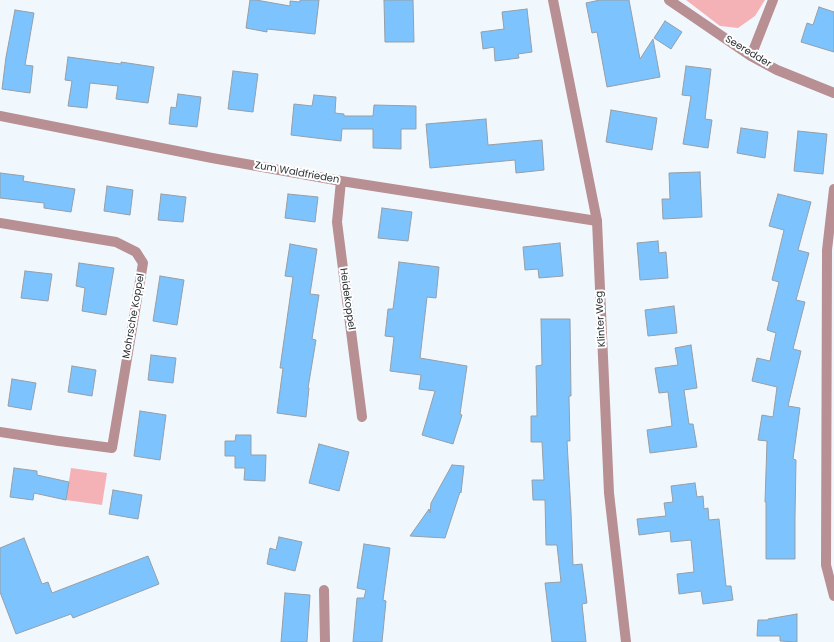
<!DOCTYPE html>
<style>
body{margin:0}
canvas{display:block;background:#f1f8fd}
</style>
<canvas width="834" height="642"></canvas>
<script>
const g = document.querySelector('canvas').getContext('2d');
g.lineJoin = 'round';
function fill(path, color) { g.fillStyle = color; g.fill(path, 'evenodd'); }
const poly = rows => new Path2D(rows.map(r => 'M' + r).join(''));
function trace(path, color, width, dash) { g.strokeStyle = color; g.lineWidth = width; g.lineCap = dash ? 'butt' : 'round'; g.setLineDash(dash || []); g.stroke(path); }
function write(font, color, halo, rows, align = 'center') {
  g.font = font + ' Poppins,sans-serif'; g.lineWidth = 4; g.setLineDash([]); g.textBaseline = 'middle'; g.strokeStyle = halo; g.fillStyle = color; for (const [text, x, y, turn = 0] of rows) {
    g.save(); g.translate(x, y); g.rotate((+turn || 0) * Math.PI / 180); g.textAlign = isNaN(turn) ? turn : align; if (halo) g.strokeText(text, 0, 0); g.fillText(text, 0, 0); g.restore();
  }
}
const green = poly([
 [686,0,765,0,755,16,738,28,720,26],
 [71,468,107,473,102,505,66,500]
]);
const building = poly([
 [250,0,256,0,290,6,290,1,300,2,300,0,319,0,315,34,267,29,267,32,246,28,250,0],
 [384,0,413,0,414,42,385,42,384,0],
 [600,0,629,0,640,59,653,39,660,77,607,87,597,32,592,33,586,3,600,0],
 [819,7,834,12,834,52,801,42,807,23,813,25,819,7],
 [527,9,532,52,518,54,519,58,495,61,494,47,483,49,481,32,504,29,502,12,527,9],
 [15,10,34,13,25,65,33,66,30,93,2,89,6,57,15,10],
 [665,21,682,32,671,49,654,38,665,21],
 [68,57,121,64,121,62,154,67,148,103,116,99,118,86,90,83,87,108,68,106,72,81,65,80,68,57],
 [686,66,711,69,705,119,712,120,708,148,683,144,691,96,682,95,686,66],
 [233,71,258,74,253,112,228,109,233,71],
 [178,94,201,97,197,127,169,124,171,107,176,108,178,94],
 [314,95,336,97,335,113,344,114,344,116,373,116,374,105,416,106,416,129,401,129,401,149,373,148,373,129,342,129,341,141,291,135,294,104,312,106,314,95],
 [611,110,657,118,652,150,606,142,611,110],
 [486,119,488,145,542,140,544,170,516,173,515,160,430,168,426,124,486,119],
 [741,128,768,132,765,158,737,153,741,128],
 [798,131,827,134,823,174,794,171,798,131],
 [700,172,702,217,663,219,662,199,670,199,669,173,700,172],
 [0,173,24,176,23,181,75,189,71,212,44,208,44,203,0,198,0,173],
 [107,186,133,190,130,215,104,211,107,186],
 [161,194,186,197,183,222,158,220,161,194],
 [288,194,318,197,315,222,285,218,288,194],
 [778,194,811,202,798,250,809,253,796,300,805,302,793,349,801,351,788,406,800,408,793,459,796,460,795,517,795,559,766,559,766,502,765,502,767,441,758,440,762,415,773,417,777,387,752,381,757,358,770,361,776,333,767,330,779,282,772,280,784,230,769,226,778,194],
 [382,208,412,212,408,241,378,238,382,208],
 [658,241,659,253,666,252,668,278,640,280,637,243,658,241],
 [560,243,563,276,539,278,538,269,525,270,523,247,560,243],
 [290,244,317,249,310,294,319,295,312,339,316,340,308,388,309,388,306,417,277,413,283,368,280,368,293,277,285,276,290,244],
 [399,262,439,267,436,298,427,297,420,358,467,366,460,414,462,415,453,444,422,435,435,391,419,389,421,375,390,371,394,337,385,336,388,309,393,309,399,262],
 [79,263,114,268,106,315,82,311,85,288,76,286,79,263],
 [25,271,52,274,48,301,21,298,25,271],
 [160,276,184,280,177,325,153,321,160,276],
 [674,306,677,333,648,336,645,310,674,306],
 [541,319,570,319,571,396,569,396,570,441,567,441,571,512,573,565,582,564,587,603,582,604,586,642,552,642,545,583,561,582,557,545,546,545,545,500,533,500,532,480,544,480,542,442,531,442,531,416,537,416,536,366,542,365,541,319],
 [691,345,697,388,684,390,689,424,693,424,697,447,650,453,647,430,672,426,668,392,659,393,655,368,678,365,675,348,691,345],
 [151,355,176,358,173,383,148,380,151,355],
 [72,366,96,370,92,396,68,392,72,366],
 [12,379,36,383,31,410,8,406,12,379],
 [140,411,166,415,160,460,134,456,140,411],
 [236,435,251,435,251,455,266,455,265,481,244,480,245,468,235,468,235,456,225,456,225,441,235,441,236,435],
 [319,444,349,452,339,491,309,483,319,444],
 [452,465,464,466,461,493,460,492,445,538,410,536,429,509,430,513,431,503,452,465],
 [14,468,37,471,37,475,69,482,66,500,34,493,33,500,10,497,14,468],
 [695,483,697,497,703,496,704,509,708,508,709,520,719,519,726,586,731,586,733,600,703,604,701,591,679,594,677,574,694,572,691,540,671,542,670,531,639,535,637,519,666,516,664,503,673,502,671,486,695,483],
 [113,490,142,495,138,519,109,514,113,490],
 [279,537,302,542,295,571,267,564,270,548,276,550,279,537],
 [24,538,42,584,48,582,52,593,148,556,159,584,73,618,71,614,16,634,0,592,0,548,24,538],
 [364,544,390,548,383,600,386,601,382,642,353,642,357,598,364,598,366,590,357,588,364,544],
 [285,593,310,595,307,642,281,642,285,593],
 [797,614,797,642,780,641,780,636,757,636,758,620,768,620,768,619,797,614]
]);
const service = poly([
 [0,432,59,441]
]);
const minor = poly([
 [669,0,751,56,777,70,834,93],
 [751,56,773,0],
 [0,116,212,158,341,181,597,221],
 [341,181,337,222,362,417],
 [834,189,827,250,826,565,834,596],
 [0,223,116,242,136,252,143,263,112,448,59,441],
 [324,590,325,642]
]);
const tertiary = poly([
 [553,0,597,221,609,493,626,642]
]);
const streetNames = [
 ["Seeredder",748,52,31],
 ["Zum Waldfrieden",297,173,10],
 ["Heidekoppel",347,299,82],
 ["Mohrsche Koppel",134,316,-80],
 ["Klinter Weg",601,319,-93]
];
fill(green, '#f4b2b7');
fill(building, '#7dc3fd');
trace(building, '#959fa8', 1);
trace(service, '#b89093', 10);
trace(minor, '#b89093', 10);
trace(tertiary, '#b89093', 10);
write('10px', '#2a2e32', '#fff', streetNames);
</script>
